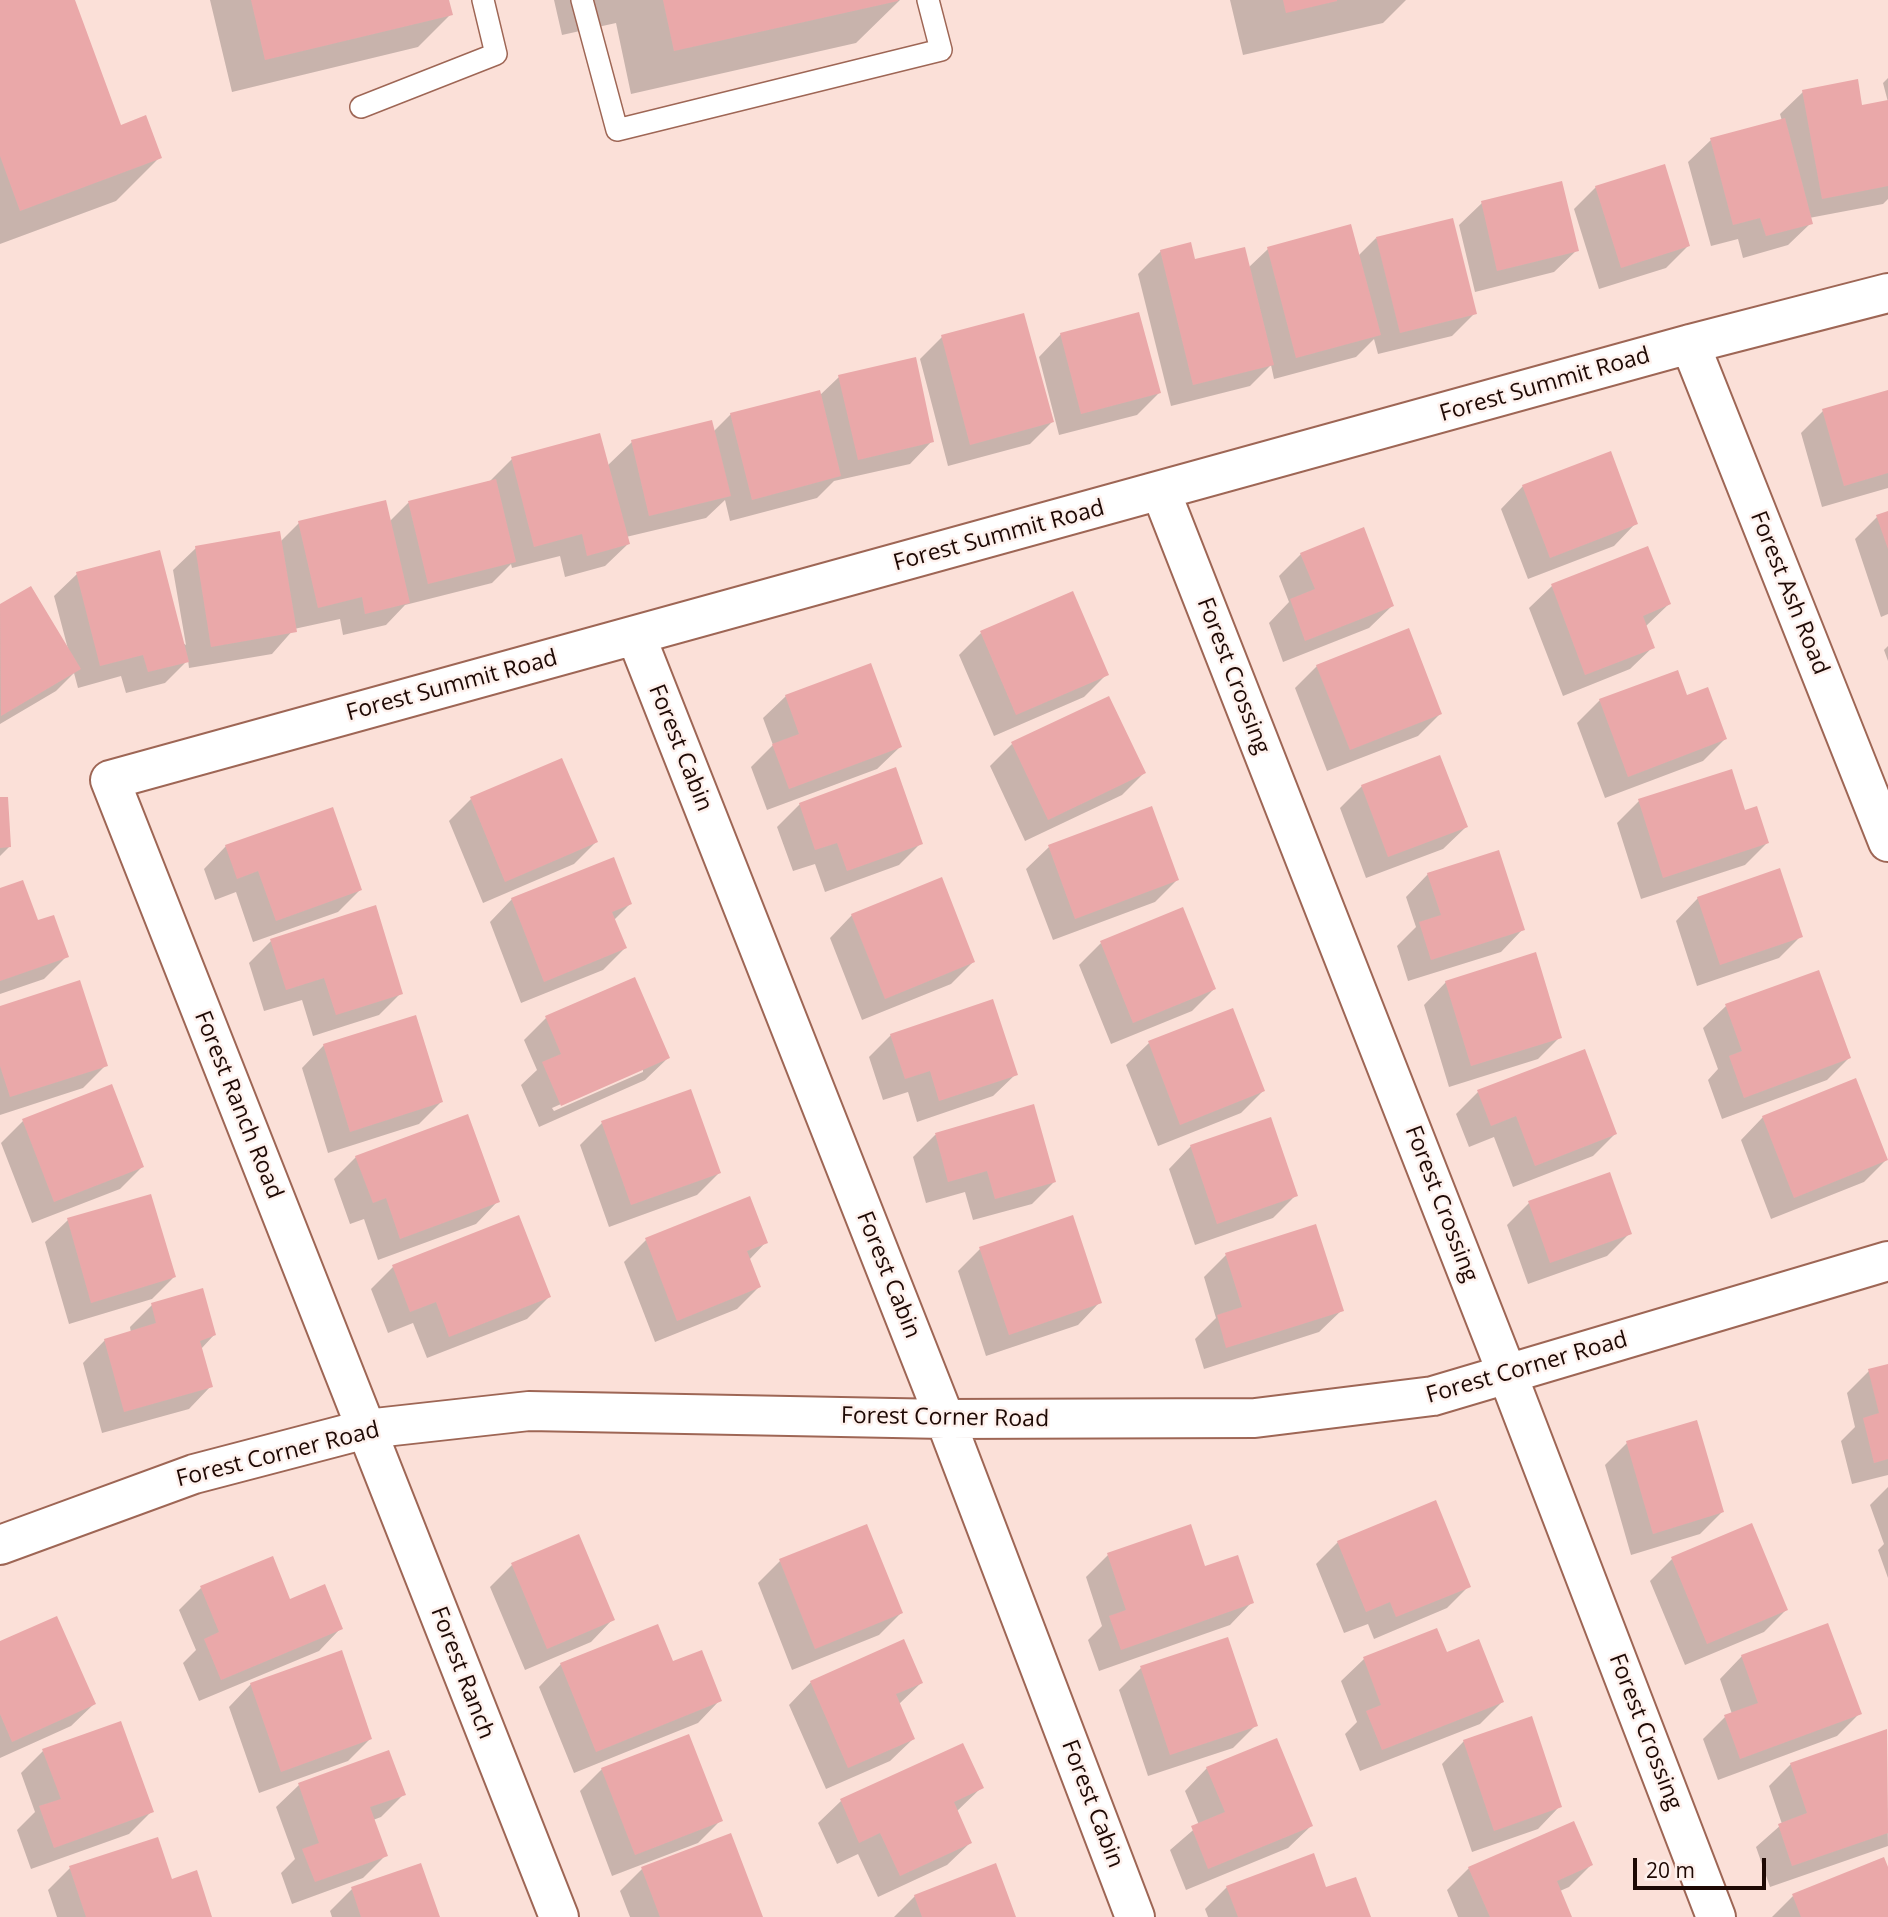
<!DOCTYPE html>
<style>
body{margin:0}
#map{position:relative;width:1888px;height:1917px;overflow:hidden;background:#fbe0d8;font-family:"Open Sans",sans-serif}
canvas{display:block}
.scale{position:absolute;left:1633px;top:1858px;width:133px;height:32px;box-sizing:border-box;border:4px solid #1e0904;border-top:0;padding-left:9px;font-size:21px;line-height:24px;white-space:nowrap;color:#1e0904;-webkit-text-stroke:5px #fef1ed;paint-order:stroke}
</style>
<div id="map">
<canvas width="1888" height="1917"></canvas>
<div class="scale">20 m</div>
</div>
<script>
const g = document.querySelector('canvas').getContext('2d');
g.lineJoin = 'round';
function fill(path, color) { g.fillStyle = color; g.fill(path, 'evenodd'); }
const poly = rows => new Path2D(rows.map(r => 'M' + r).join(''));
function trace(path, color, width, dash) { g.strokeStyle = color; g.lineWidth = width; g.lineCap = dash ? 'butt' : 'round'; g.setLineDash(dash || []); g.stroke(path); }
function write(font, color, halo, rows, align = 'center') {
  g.font = font + ' "Open Sans",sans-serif'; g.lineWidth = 5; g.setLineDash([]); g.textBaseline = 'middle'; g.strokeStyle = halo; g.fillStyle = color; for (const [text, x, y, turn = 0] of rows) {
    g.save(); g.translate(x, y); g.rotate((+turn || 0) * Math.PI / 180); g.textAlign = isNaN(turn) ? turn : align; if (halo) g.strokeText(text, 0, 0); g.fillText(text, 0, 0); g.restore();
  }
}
const shadow = poly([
 [0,0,73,0,119,128,160,157,116,201,0,244],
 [210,0,448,0,451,14,418,47,232,92],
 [554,0,900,0,856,43,631,94,616,23,562,35],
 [1230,0,1406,0,1383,23,1243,55],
 [1888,78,1888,199,1883,204,1809,218,1811,223,1788,245,1743,258,1738,239,1711,246,1688,162,1711,140,1782,121,1780,114,1803,92,1861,107,1888,102,1883,83],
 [1596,187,1688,246,1666,268,1599,289,1574,209],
 [1482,203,1577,250,1554,272,1475,292,1459,225],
 [1376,238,1475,313,1452,336,1378,354,1374,339,1356,357,1274,379,1271,365,1250,386,1171,406,1138,274,1161,251,1194,261,1248,268,1268,249,1358,256],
 [1061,334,1159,393,1137,415,1059,435,1039,357],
 [942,337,1052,422,1030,444,948,466,920,359],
 [839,377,932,441,910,464,834,481,817,498,730,521,725,500,706,518,626,537,628,544,605,566,565,577,560,556,512,568,511,564,492,583,405,605,386,625,343,635,340,619,294,629,272,654,189,668,188,660,165,683,126,693,121,676,78,688,74,673,56,691,0,724,0,606,30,588,68,649,54,596,77,574,186,645,173,570,196,548,280,542,299,523,389,522,408,503,490,481,512,459,607,466,632,442,713,432,731,414,819,396],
 [1888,391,1888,488,1822,507,1801,433,1823,411],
 [1523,486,1636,523,1614,546,1528,579,1501,509],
 [1888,513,1888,614,1881,617,1855,539,1877,517],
 [1647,548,1669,604,1646,626,1653,647,1630,669,1563,696,1529,608,1552,586],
 [1301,554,1392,606,1369,628,1283,662,1269,623,1289,602,1279,576],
 [981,633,1107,674,1084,697,994,736,959,655],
 [1888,646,1888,661,1884,650],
 [1317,666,1440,714,1418,736,1327,771,1295,688],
 [786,696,900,747,877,769,767,810,751,767,773,745,763,718],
 [1686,697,1725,739,1703,761,1605,798,1577,723,1600,700],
 [1012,744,1144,773,1122,795,1025,841,990,766],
 [1362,786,1466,827,1443,849,1366,878,1340,808],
 [0,799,10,846,0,856],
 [471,799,596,842,574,864,483,903,449,821],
 [1639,801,1744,812,1767,843,1745,865,1641,899,1617,823],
 [800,804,921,843,899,865,825,892,815,864,793,871,777,827],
 [1151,809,1177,880,1155,902,1053,940,1026,869,1049,847],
 [226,846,360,890,338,912,253,942,236,892,215,900,204,869],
 [1428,874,1523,929,1501,952,1408,981,1397,946,1416,927,1406,897],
 [0,890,37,923,67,956,44,979,0,994],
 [1698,898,1801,936,1779,958,1697,986,1676,921],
 [512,899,630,904,614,920,625,948,603,970,521,1003,490,922],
 [852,915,973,962,951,984,862,1020,830,938],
 [271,941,401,993,379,1015,313,1036,302,1000,264,1011,249,963],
 [1101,943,1214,989,1192,1011,1111,1044,1079,965],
 [1818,972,1849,1058,1827,1080,1722,1119,1708,1080,1718,1069,1703,1028,1726,1006],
 [1446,982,1560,1037,1538,1059,1449,1087,1424,1005],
 [0,1008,106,1065,83,1088,0,1115],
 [546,1018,668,1058,645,1080,539,1127,521,1085,537,1070,524,1040],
 [643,1068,643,1072,554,1111,552,1108],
 [891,1035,1016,1074,993,1096,917,1122,908,1092,883,1100,869,1057],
 [1149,1043,1263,1091,1241,1113,1158,1146,1126,1065],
 [324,1045,441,1102,419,1124,328,1153,302,1068],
 [1478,1092,1615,1134,1593,1156,1513,1187,1494,1137,1469,1147,1456,1114],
 [1033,1107,1054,1182,1032,1204,973,1220,965,1192,926,1203,913,1157,935,1135],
 [1763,1117,1886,1160,1864,1182,1771,1219,1741,1140],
 [23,1121,142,1167,120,1189,32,1223,1,1143],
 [602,1123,719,1173,697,1195,609,1227,580,1145],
 [1191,1146,1296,1195,1273,1218,1195,1245,1169,1169],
 [356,1157,498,1201,476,1224,378,1260,364,1219,350,1224,334,1179],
 [1529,1203,1630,1233,1607,1256,1528,1284,1507,1225],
 [68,1220,174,1277,152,1299,69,1324,45,1242],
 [646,1240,766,1242,749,1260,759,1287,737,1309,655,1342,624,1262],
 [980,1249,1100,1302,1078,1325,986,1356,958,1271],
 [1226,1255,1342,1310,1319,1332,1204,1369,1195,1339,1216,1318,1204,1277],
 [393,1267,549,1297,527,1319,427,1358,413,1323,388,1333,371,1289],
 [152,1305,214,1335,201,1349,211,1386,189,1409,102,1433,83,1363,105,1340,131,1333,130,1327],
 [1888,1366,1888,1475,1852,1484,1841,1441,1855,1427,1847,1393,1869,1371],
 [1627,1443,1722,1512,1700,1534,1631,1555,1605,1465],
 [1888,1487,1888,1578,1878,1550,1884,1544,1870,1505],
 [1338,1542,1469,1586,1447,1608,1374,1639,1368,1624,1344,1633,1316,1564],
 [1108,1555,1204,1569,1252,1602,1230,1625,1099,1671,1088,1640,1102,1626,1086,1577],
 [1672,1559,1786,1610,1764,1632,1685,1665,1650,1581],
 [780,1561,901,1613,879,1635,792,1670,758,1583],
 [512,1565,613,1619,591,1642,525,1670,490,1587],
 [201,1588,341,1628,319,1651,199,1701,183,1663,196,1650,179,1610],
 [1436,1630,1446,1654,1502,1702,1480,1724,1360,1771,1345,1734,1357,1722,1341,1681,1364,1659],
 [0,1643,94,1704,71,1726,0,1758],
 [1742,1656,1859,1714,1837,1736,1718,1780,1703,1739,1725,1717,1732,1714,1720,1679],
 [561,1664,672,1664,720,1700,698,1723,574,1773,539,1687],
 [1141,1668,1256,1725,1233,1748,1148,1776,1119,1690],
 [811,1682,921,1683,898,1705,913,1739,890,1761,826,1789,789,1705],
 [251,1684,370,1739,348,1761,259,1793,229,1707],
 [1886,1731,1888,1846,1770,1887,1756,1847,1782,1824,1769,1786,1791,1764],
 [1464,1741,1560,1806,1538,1829,1472,1852,1442,1764],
 [962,1745,981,1788,956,1812,970,1843,947,1865,878,1897,858,1854,837,1864,818,1823,841,1801],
 [43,1751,152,1811,129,1834,31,1869,17,1830,35,1812,21,1773],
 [388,1753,404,1794,381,1817,373,1820,386,1855,363,1878,292,1904,281,1873,295,1859,276,1807,299,1785],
 [1207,1768,1311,1826,1288,1848,1186,1890,1170,1850,1199,1825,1185,1791],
 [602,1769,721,1820,698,1843,612,1876,580,1791],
 [1591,1865,1569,1887,1560,1891,1570,1917,1458,1917,1447,1890,1469,1868],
 [70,1868,171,1881,210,1917,57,1917,48,1890],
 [642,1869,761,1917,630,1917,620,1891],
 [1888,1872,1888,1917,1772,1917,1793,1896],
 [1227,1887,1325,1890,1369,1917,1208,1917,1205,1909],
 [352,1889,438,1917,332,1917,330,1911],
 [915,1896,1014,1917,894,1917]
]);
const building = poly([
 [0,0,75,0,121,125,146,115,162,158,20,211,0,156],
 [251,0,449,0,453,15,265,60],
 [663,0,898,0,898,1,674,51],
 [1283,0,1337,0,1337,1,1286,13],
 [1858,79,1862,105,1888,100,1888,186,1822,199,1802,90],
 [1785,118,1813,224,1766,236,1760,218,1733,225,1710,138],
 [1665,164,1690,246,1621,268,1595,186],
 [1562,181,1579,251,1497,271,1481,201],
 [1453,218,1477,314,1400,333,1376,237],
 [1351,224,1381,335,1296,358,1267,247],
 [1191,242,1195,259,1245,247,1274,365,1193,385,1160,250],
 [1139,312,1161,393,1081,414,1060,333],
 [1024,313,1054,422,970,445,941,335],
 [916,357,934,442,858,460,838,375],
 [820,390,841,476,752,500,730,413],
 [1888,390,1888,473,1844,486,1822,409],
 [712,420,731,496,649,516,631,440],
 [600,433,630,544,587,556,582,534,534,547,511,457],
 [1611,451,1638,524,1550,558,1522,485],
 [496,479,516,562,428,584,408,501],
 [386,500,410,603,365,614,362,597,318,608,298,521],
 [1888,511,1888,549,1876,515],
 [1364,527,1394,606,1305,641,1290,599,1315,589,1300,553],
 [280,531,297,632,211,647,195,546],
 [1648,546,1671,604,1643,616,1655,648,1585,675,1551,584],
 [160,550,189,662,148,672,143,655,100,666,76,572],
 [31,586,81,669,1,716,0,604],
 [1073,591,1109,675,1016,715,980,631],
 [1409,628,1442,714,1350,750,1316,665],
 [871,663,902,747,789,789,772,744,799,734,785,695],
 [1678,670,1687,695,1708,687,1727,739,1628,777,1599,699],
 [1109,696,1146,773,1048,820,1011,742],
 [1440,755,1468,827,1388,857,1361,785],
 [562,758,598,842,505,882,470,797],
 [896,767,923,844,847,871,837,843,815,850,799,803],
 [1732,769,1745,810,1757,806,1769,843,1663,878,1638,799],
 [0,797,8,797,11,847,0,848],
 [1152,806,1179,880,1075,919,1048,845],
 [333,807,362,890,276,921,258,871,237,879,225,845],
 [1499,850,1525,930,1431,960,1419,922,1441,915,1427,873],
 [614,857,632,904,612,912,627,948,544,982,511,898],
 [1780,868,1803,937,1720,965,1697,897],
 [942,877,975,962,885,999,851,914],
 [23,880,38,920,54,915,69,957,0,981,0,888],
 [376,905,403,994,336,1015,324,978,286,990,270,939],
 [1183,907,1216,989,1133,1023,1100,941],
 [1536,952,1562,1038,1471,1066,1445,981],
 [1819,970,1851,1058,1744,1098,1729,1056,1742,1051,1725,1004],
 [635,977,670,1058,561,1106,542,1062,561,1054,545,1016],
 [80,980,108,1066,10,1097,0,1066,0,1006],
 [993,999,1018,1075,939,1101,930,1071,905,1079,890,1034],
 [1233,1008,1265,1091,1180,1125,1148,1041],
 [416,1015,443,1102,350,1132,323,1044],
 [1585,1049,1617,1134,1535,1166,1516,1116,1491,1126,1477,1090],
 [1856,1078,1888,1160,1794,1198,1762,1116],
 [112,1084,144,1167,54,1202,22,1119],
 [691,1089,721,1173,631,1205,601,1121],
 [1034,1104,1056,1182,995,1199,987,1171,948,1182,935,1133],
 [468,1114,500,1202,400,1239,386,1198,373,1203,355,1156],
 [1271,1117,1298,1196,1217,1224,1190,1145],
 [1610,1172,1632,1234,1550,1263,1528,1201],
 [151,1194,176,1277,91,1303,67,1218],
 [750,1196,768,1243,747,1251,761,1287,677,1321,645,1238],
 [519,1215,551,1297,449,1337,436,1302,410,1312,392,1265],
 [1073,1215,1102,1303,1009,1335,979,1247],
 [1316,1224,1344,1311,1226,1348,1217,1315,1242,1307,1225,1253],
 [203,1288,216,1335,200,1341,213,1387,124,1412,104,1339,156,1323,151,1303],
 [1888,1364,1888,1459,1874,1463,1863,1418,1879,1413,1868,1369],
 [1697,1420,1724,1512,1653,1534,1626,1441],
 [1436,1500,1471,1587,1396,1617,1390,1602,1366,1612,1337,1541],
 [1752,1523,1788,1610,1707,1644,1671,1557],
 [867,1524,903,1613,815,1649,779,1559],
 [1191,1524,1205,1566,1238,1555,1254,1603,1121,1650,1109,1616,1126,1610,1107,1553],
 [579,1534,615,1620,547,1649,511,1563],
 [273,1556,290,1599,325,1584,343,1629,221,1680,204,1639,219,1632,200,1586],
 [57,1616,96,1704,12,1742,0,1714,0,1641],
 [1828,1623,1862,1714,1740,1759,1724,1715,1758,1703,1741,1655],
 [658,1624,673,1661,702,1650,722,1701,596,1752,560,1663],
 [1437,1628,1447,1652,1479,1639,1504,1702,1382,1750,1366,1711,1381,1705,1363,1657],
 [1228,1637,1258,1726,1170,1755,1140,1666],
 [904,1639,923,1683,896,1694,915,1739,848,1768,810,1681],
 [342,1650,372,1739,281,1772,250,1683],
 [1532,1716,1562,1807,1494,1831,1463,1740],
 [121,1721,154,1812,54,1848,39,1806,61,1799,42,1749],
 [1887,1729,1888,1833,1792,1866,1778,1824,1807,1813,1790,1763],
 [689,1734,723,1821,635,1855,601,1768],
 [1277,1738,1313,1826,1208,1869,1191,1826,1225,1812,1206,1767],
 [963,1743,984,1788,954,1802,972,1843,900,1876,880,1833,859,1843,840,1799],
 [389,1750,406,1795,370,1807,388,1856,315,1882,302,1849,319,1843,298,1783],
 [1574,1821,1593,1865,1557,1881,1572,1917,1490,1917,1468,1867],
 [731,1833,763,1917,660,1917,641,1867],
 [158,1837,172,1879,197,1870,212,1917,86,1917,69,1866],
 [1314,1853,1326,1887,1356,1877,1371,1917,1238,1917,1226,1886],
 [1884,1857,1888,1867,1888,1917,1801,1917,1792,1894],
 [421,1863,440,1917,361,1917,351,1887],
 [996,1863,1016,1917,922,1917,914,1895]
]);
const lane = poly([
 [582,0,617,130,941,50,928,0],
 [361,107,496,54,483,0]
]);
const street = poly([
 [1690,344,1888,842],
 [1161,492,1508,1376,1716,1917],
 [636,636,945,1419,1135,1917],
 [0,1545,194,1474,366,1429,529,1411,945,1419,1255,1418,1433,1396,1888,1261],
 [559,1917,110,780,1690,344,1888,293]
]);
const streetNames = [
 ["Forest Summit Road",1545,385,-16],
 ["Forest Summit Road",999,536,-15],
 ["Forest Ash Road",1789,593,68],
 ["Forest Crossing",1233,676,69],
 ["Forest Summit Road",452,686,-15],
 ["Forest Cabin",680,748,68],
 ["Forest Ranch Road",238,1105,68],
 ["Forest Crossing",1441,1204,69],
 ["Forest Cabin",888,1275,68],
 ["Forest Corner Road",1527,1368,-16],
 ["Forest Corner Road",945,1418,1],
 ["Forest Corner Road",278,1455,-14],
 ["Forest Ranch",462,1673,69],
 ["Forest Crossing",1645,1732,69],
 ["Forest Cabin",1092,1804,69]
];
fill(shadow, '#0003');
fill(building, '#eaa8a9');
trace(lane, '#9e6655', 24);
trace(street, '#9e6655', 42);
trace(lane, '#fff', 21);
trace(street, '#fff', 38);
write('23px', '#1e0904', '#fef1ed', streetNames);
</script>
